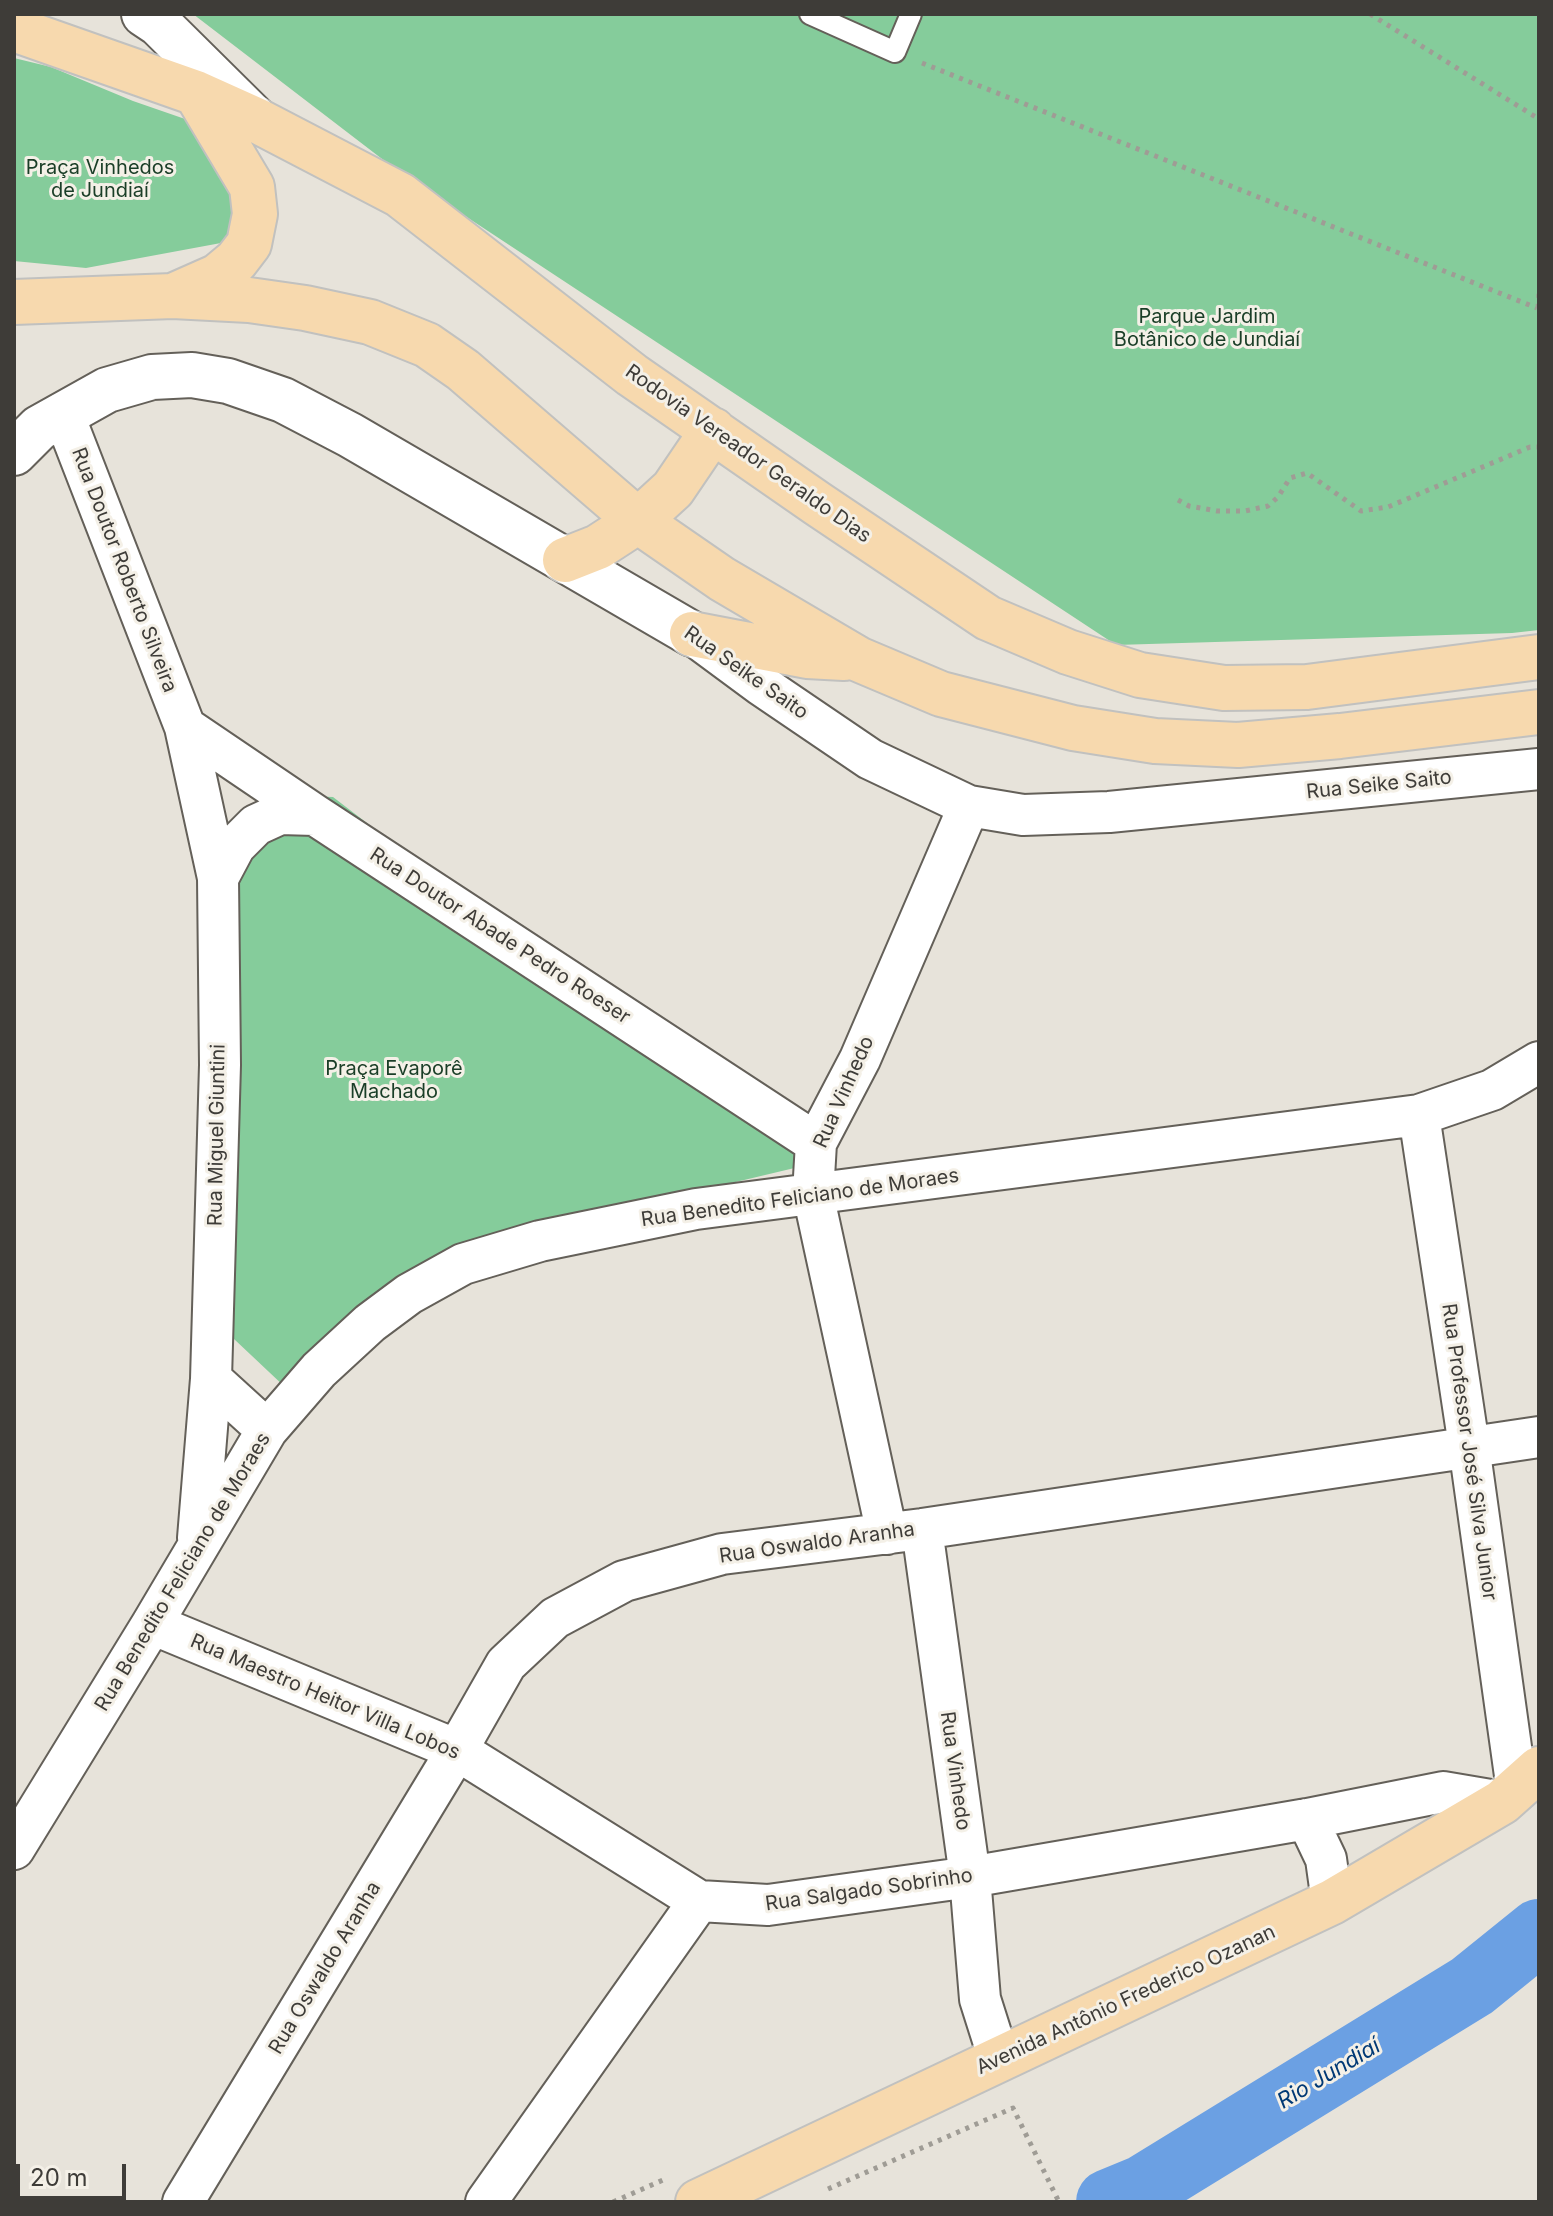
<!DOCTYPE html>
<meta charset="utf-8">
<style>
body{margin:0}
#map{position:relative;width:1553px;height:2216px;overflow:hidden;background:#e7e3da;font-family:Inter,sans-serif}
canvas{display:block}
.frame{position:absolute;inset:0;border:16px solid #3e3c38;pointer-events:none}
.scale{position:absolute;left:16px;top:2164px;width:110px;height:36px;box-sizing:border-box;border:4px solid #3e3c38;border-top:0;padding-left:10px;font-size:24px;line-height:28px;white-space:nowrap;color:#3e3c38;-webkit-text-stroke:6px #f4f0e7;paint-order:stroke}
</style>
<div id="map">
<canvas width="1553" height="2216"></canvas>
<div class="frame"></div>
<div class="scale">20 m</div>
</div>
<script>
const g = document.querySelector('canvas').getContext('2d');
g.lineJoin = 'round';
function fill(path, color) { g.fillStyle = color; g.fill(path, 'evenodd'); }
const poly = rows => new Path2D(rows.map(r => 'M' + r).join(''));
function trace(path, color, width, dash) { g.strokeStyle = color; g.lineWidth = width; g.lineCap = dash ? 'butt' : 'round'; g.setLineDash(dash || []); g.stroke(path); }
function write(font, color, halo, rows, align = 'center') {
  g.font = font + ' Inter,sans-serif'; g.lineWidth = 6; g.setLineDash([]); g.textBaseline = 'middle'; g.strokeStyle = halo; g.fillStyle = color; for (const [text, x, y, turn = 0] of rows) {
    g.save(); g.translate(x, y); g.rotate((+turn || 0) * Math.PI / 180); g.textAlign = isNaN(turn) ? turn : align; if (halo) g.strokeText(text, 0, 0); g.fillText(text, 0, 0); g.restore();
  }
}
const green = poly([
 [193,14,1539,14,1539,630,1512,633,1116,645,403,175],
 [14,58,51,67,133,101,185,119,228,185,237,221,221,243,86,268,14,261],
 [285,795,333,797,771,1133,828,1160,505,1237,286,1388,234,1339,199,1275,212,844]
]);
const river = poly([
 [1109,2202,1143,2188,1472,1986,1539,1932]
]);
const path = poly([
 [1370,14,1539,119],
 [922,63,1537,308],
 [1538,308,1539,293],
 [1178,500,1189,506,1217,511,1245,511,1268,506,1278,497,1290,478,1307,473,1361,511,1388,507,1530,447,1539,447],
 [828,2189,1013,2108,1059,2202],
 [613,2202,663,2180]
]);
const lane = poly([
 [810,14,895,52,911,14]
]);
const street = poly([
 [63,413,185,727,218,878,220,1065,211,1379,198,1538],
 [692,634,761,685,870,759,969,806,1023,815,1109,812,1539,769],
 [185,727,315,815,816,1143],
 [218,878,235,846,256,825,280,814,315,815],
 [1419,1115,1469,1446,1517,1790],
 [211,1379,267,1430],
 [922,1529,970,1877,980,1999,999,2059],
 [887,1534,813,1194,816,1143,860,1059,969,806],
 [152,1624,457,1750,699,1901,768,1905,970,1877,1307,1819,1443,1792,1502,1802],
 [1307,1819,1326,1859,1332,1902],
 [14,1849,152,1624,267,1430,319,1370,370,1323,409,1294,463,1264,540,1241,696,1209,1419,1115,1492,1090,1539,1062],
 [183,2202,457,1750,506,1664,555,1618,624,1581,722,1554,922,1529,1539,1437],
 [486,2202,699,1901]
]);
const secondary = poly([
 [144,14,159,24,254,118],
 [14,453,39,428,107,390,152,377,192,375,228,381,283,400,350,435,692,634]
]);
const primary = poly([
 [14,29,196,93,256,120,400,195,632,375,818,504,988,618,1068,652,1140,675,1224,688,1307,687,1539,657],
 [175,295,218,276,236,261,249,244,255,214,252,187,196,93],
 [14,302,173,296,249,300,305,308,370,322,427,345,463,370,638,521,722,579,858,659,941,694,1073,728,1155,741,1238,745,1340,736,1539,712],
 [565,560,598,547,638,521,673,489,713,430],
 [692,634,807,656,844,658],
 [698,2202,1332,1902,1502,1802,1539,1769]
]);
const parkNames = [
 ["Praça Vinhedos",100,168],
 ["de Jundiaí",100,191],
 ["Parque Jardim",1207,317],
 ["Botânico de Jundiaí",1207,340],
 ["Praça Evaporê",394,1069],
 ["Machado",394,1092]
];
const streetNames = [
 ["Rodovia Vereador Geraldo Dias",748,454,35],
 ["Rua Doutor Roberto Silveira",124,570,69],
 ["Rua Seike Saito",746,673,35],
 ["Rua Seike Saito",1379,785,-6],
 ["Rua Doutor Abade Pedro Roeser",500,936,33],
 ["Rua Vinhedo",844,1092,-66],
 ["Rua Miguel Giuntini",217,1135,-89],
 ["Rua Benedito Feliciano de Moraes",800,1198,-8],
 ["Rua Professor José Silva Junior",1469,1452,82],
 ["Rua Oswaldo Aranha",817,1543,-8],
 ["Rua Benedito Feliciano de Moraes",183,1572,-59],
 ["Rua Maestro Heitor Villa Lobos",325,1697,23],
 ["Rua Vinhedo",955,1771,82],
 ["Rua Salgado Sobrinho",869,1890,-8],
 ["Rua Oswaldo Aranha",325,1968,-59],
 ["Avenida Antônio Frederico Ozanan",1126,2000,-25]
];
const waterNames = [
 ["Rio Jundiaí",1329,2074,-31]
];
fill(green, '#85cc9b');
trace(river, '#6ba0e3', 66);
trace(lane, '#646059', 24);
trace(street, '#646059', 44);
trace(secondary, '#646059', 48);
trace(primary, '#c1c1bf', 48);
trace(path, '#9f9c95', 5, [4, 6]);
trace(lane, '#fff', 20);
trace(street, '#fff', 40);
trace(secondary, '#fff', 44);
trace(primary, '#f7d9ae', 44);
write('20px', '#1a3e27', '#f4f0e7', parkNames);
write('20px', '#3e3c38', '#f4f0e7', streetNames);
write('italic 22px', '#003975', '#f4f0e7', waterNames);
</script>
